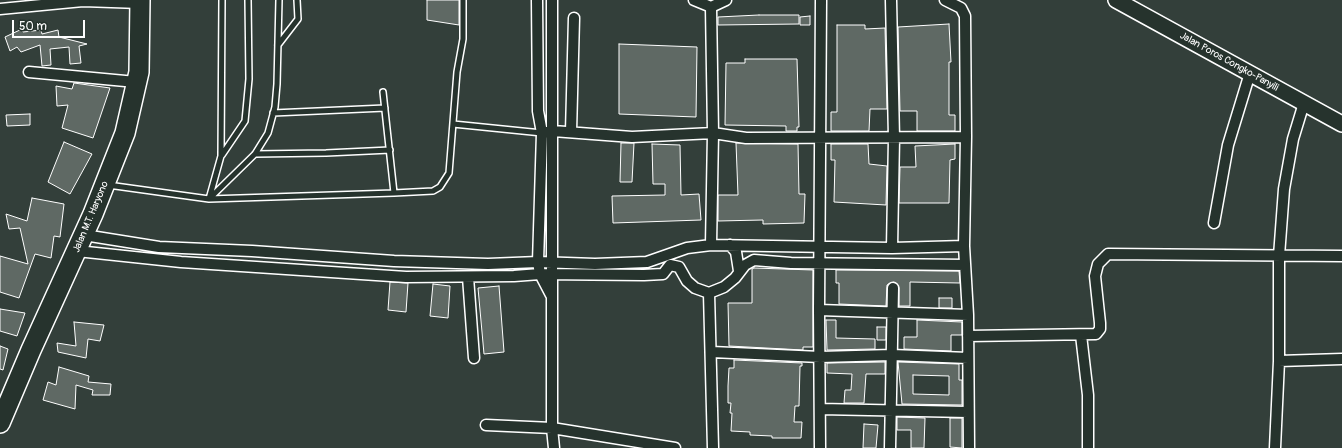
<!DOCTYPE html>
<style>
body{margin:0}
#map{position:relative;width:1342px;height:448px;overflow:hidden;background:#333f3a;font-family:Pangolin,sans-serif}
canvas{display:block}
.scale{position:absolute;left:12px;top:20px;width:73px;height:18px;box-sizing:border-box;border:2px solid #fff;border-top:0;padding-left:5px;font-size:12px;line-height:14px;white-space:nowrap;color:#fff;-webkit-text-stroke:3px #26332d;paint-order:stroke}
</style>
<div id="map">
<canvas width="1342" height="448"></canvas>
<div class="scale">50 m</div>
</div>
<script>
const g = document.querySelector('canvas').getContext('2d');
g.lineJoin = 'round';
function fill(path, color) { g.fillStyle = color; g.fill(path, 'evenodd'); }
const poly = rows => new Path2D(rows.map(r => 'M' + r).join(''));
function trace(path, color, width, dash) { g.strokeStyle = color; g.lineWidth = width; g.lineCap = dash ? 'butt' : 'round'; g.setLineDash(dash || []); g.stroke(path); }
function write(font, color, halo, rows, align = 'center') {
  g.font = font + ' Pangolin,sans-serif'; g.lineWidth = 3.5; g.setLineDash([]); g.textBaseline = 'middle'; g.strokeStyle = halo; g.fillStyle = color; for (const [text, x, y, turn = 0] of rows) {
    g.save(); g.translate(x, y); g.rotate((+turn || 0) * Math.PI / 180); g.textAlign = isNaN(turn) ? turn : align; if (halo) g.strokeText(text, 0, 0); g.fillText(text, 0, 0); g.restore();
  }
}
const building = poly([
 [427,0,459,0,459,25,427,20,427,0],
 [759,15,799,15,799,24,718,25,718,17,759,15],
 [810,16,810,25,800,25,800,17,810,16],
 [949,24,951,62,949,62,949,115,955,115,955,131,917,131,917,111,900,111,898,27,949,24],
 [837,25,865,25,865,29,885,28,887,109,870,109,869,131,831,131,831,112,837,112,837,25],
 [22,29,23,32,41,30,42,34,58,30,59,37,87,44,79,46,81,63,70,64,69,47,50,49,51,65,42,66,40,45,21,52,17,47,10,51,5,37,22,29],
 [619,44,697,47,696,117,619,114,619,44],
 [745,59,797,59,799,127,797,127,797,131,786,131,786,126,725,125,726,63,745,63,745,59],
 [74,83,110,88,93,138,62,128,68,105,57,106,56,86,72,89,74,83],
 [30,114,30,125,7,126,6,115,30,114],
 [64,142,92,154,70,194,48,182,64,142],
 [621,143,634,143,632,182,620,182,621,143],
 [736,143,798,144,799,194,805,194,804,223,763,224,763,220,718,221,718,195,738,195,736,143],
 [652,144,680,145,681,195,699,194,701,220,613,223,612,196,665,195,665,184,653,184,652,144],
 [831,144,868,144,869,164,887,166,886,205,834,202,835,160,831,160,831,144],
 [955,144,955,159,950,160,949,203,899,203,900,167,916,167,915,146,955,144],
 [32,198,64,204,60,237,54,236,51,258,35,254,19,298,0,292,0,256,28,264,20,228,9,229,6,214,27,221,32,198],
 [754,268,813,270,813,347,803,347,803,350,729,346,728,303,752,303,752,269,754,268],
 [836,270,959,271,960,283,910,282,910,306,899,306,899,288,898,285,894,282,887,285,886,306,839,304,839,283,836,283,836,270],
 [390,282,408,283,406,312,388,310,390,282],
 [433,284,450,286,448,318,430,316,433,284],
 [499,286,504,352,484,354,478,288,499,286],
 [939,298,952,298,952,308,939,308,939,298],
 [0,309,25,313,17,336,0,331,0,309],
 [826,320,836,320,836,338,875,339,875,349,827,350,826,320],
 [917,320,962,322,962,335,951,335,951,351,904,349,904,337,917,337,917,320],
 [74,322,104,325,100,341,88,339,86,358,58,352,57,343,76,346,74,322],
 [877,327,886,327,886,340,877,340,877,327],
 [0,346,8,349,3,370,0,369,0,346],
 [734,360,802,363,802,366,800,366,799,406,795,406,794,422,802,422,801,438,772,438,772,436,750,435,750,432,731,431,732,413,730,413,731,403,728,403,728,386,729,368,734,368,734,360],
 [885,362,885,374,866,374,864,403,844,403,845,390,851,390,852,374,827,373,827,363,885,362],
 [898,362,959,364,959,380,962,380,962,405,902,404,898,362],
 [913,375,949,376,949,395,913,394,913,375],
 [59,367,89,376,88,382,111,384,110,395,92,395,93,390,76,385,75,409,43,400,48,382,56,385,59,367],
 [897,417,925,418,924,448,911,448,911,430,897,430,897,417],
 [950,418,962,418,962,448,950,447,950,418],
 [864,424,878,425,876,448,863,448,864,424]
]);
const lane = poly([
 [222,0,221,156,209,199,394,193,433,191,440,187,449,173,457,72,463,39,463,0],
 [278,45,298,19,297,0],
 [383,92,394,193],
 [273,113,385,108],
 [453,124,542,133],
 [255,154,326,153,390,150],
 [222,155,245,121,249,79,248,0],
 [108,185,209,199,255,154,268,133,275,107,277,84,279,0]
]);
const street = poly([
 [537,0,538,111,542,133,538,262,540,274,551,295],
 [552,0,552,428,675,448],
 [694,0,711,7,726,0],
 [891,0,894,138,892,248],
 [945,0,961,8,965,16,966,137,964,246,968,315,969,448],
 [0,9,83,1,140,3],
 [29,72,136,82],
 [571,132,574,18],
 [542,133,553,131,632,137,713,133,746,138,966,137],
 [1214,223,1228,145,1250,73],
 [84,235,159,247,252,251,394,261,488,264,538,262,595,264,647,262,687,248,711,245,892,248,964,246],
 [711,245,713,133,711,7],
 [730,245,736,252,739,271],
 [77,251,181,262,406,277,514,276,540,274,644,275,663,274,670,265,679,267,687,281,695,288,709,293,724,287,735,278,745,265,754,260,791,263,965,265],
 [468,277,474,358],
 [709,293,713,448],
 [819,310,968,315],
 [1081,335,1088,395,1088,448],
 [968,336,1096,334,1100,329,1100,323,1095,276,1098,264,1108,254,1342,256],
 [712,352,820,357,892,355,968,358],
 [1279,361,1342,359],
 [820,409,968,412],
 [486,425,552,428,554,448],
 [820,448,819,310,821,0],
 [890,448,893,288],
 [1275,448,1279,361,1279,256,1284,189,1293,139,1304,103]
]);
const secondary = poly([
 [1116,0,1342,124]
]);
const highway = poly([
 [0,423,31,350,93,214,125,133,139,72,140,0]
]);
const streetNames = [
 ["Jalan Poros Congko-Panyili",1229,62,29],
 ["Jalan M.T. Haryono",91,217,-67]
];
fill(building, '#5f6964');
trace(building, '#fff', 1);
trace(lane, '#fff', 8);
trace(street, '#fff', 13);
trace(secondary, '#fff', 18);
trace(highway, '#fff', 22);
trace(lane, '#26332d', 5);
trace(street, '#26332d', 10);
trace(secondary, '#26332d', 15);
trace(highway, '#26332d', 19);
write('10px', '#fff', '#26332d', streetNames);
</script>
